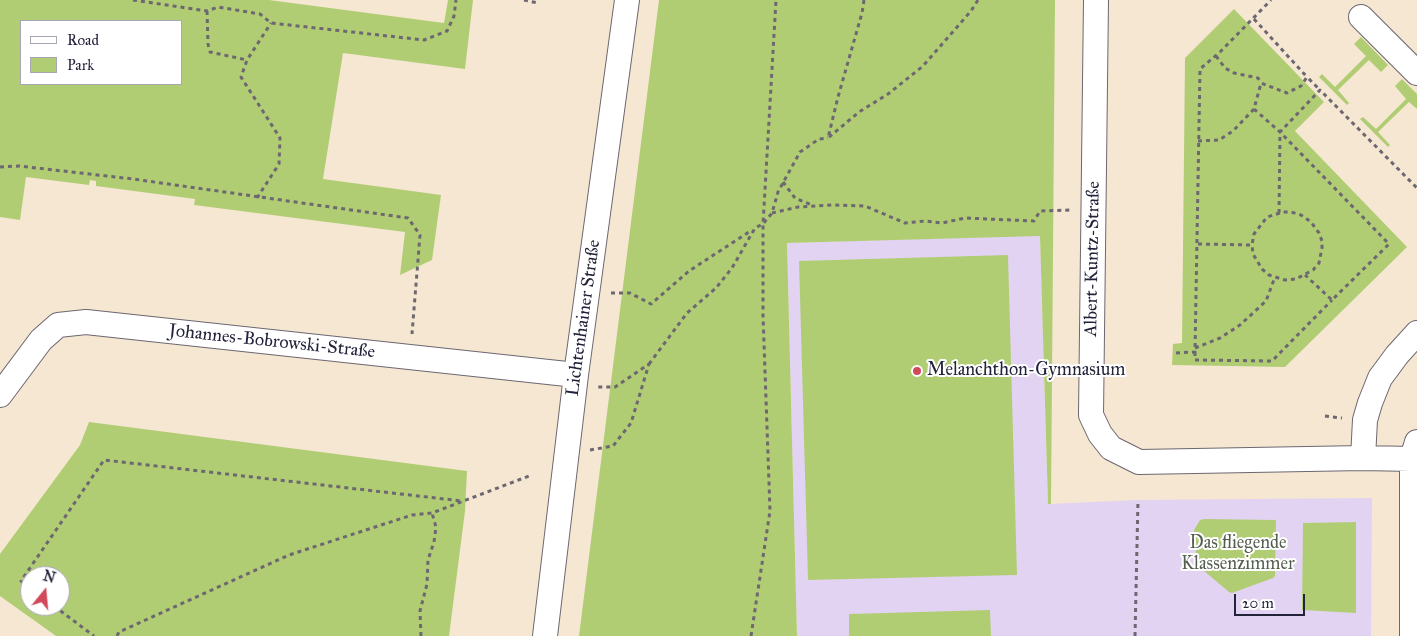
<!DOCTYPE html>
<meta charset="utf-8">
<style>
body{margin:0}
#map{position:relative;width:1417px;height:636px;overflow:hidden;background:#f6e7d2;font-family:"IM FELL Great Primer",serif}
canvas{display:block}
.legend{position:absolute;left:20px;top:20px;width:162px;height:65px;box-sizing:border-box;background:#fff;border:1px solid #a7a7b1;margin:0;padding:6px 9px;list-style:none;font-size:15px;color:#22223b}
.legend li{display:flex;align-items:center;gap:10px;height:25px}
.legend b{width:25px;border:1px solid #a7a7b1}
.north{position:absolute;left:20px;top:566px;width:50px;height:50px;box-sizing:border-box;background:#fff;border:1px solid #a7a7b1;border-radius:50%;rotate:17deg;font-size:14px;font-weight:700;line-height:20px;text-align:center;color:#22223b}
.north::after{content:'';display:block;margin:auto;width:18px;height:22px;background:#d1495b;clip-path:polygon(50% 0,100% 100%,50% 72%,0 100%)}
.scale{position:absolute;left:1234px;top:594px;width:71px;height:22px;box-sizing:border-box;border:2px solid #22223b;border-top:0;padding-left:6px;font-size:15px;line-height:18px;white-space:nowrap;color:#22223b;-webkit-text-stroke:4px #fff;paint-order:stroke}
</style>
<div id="map">
<canvas width="1417" height="636"></canvas>
<ul class="legend">
<li><b style="height:6px;background:#fff"></b>Road</li>
<li><b style="height:14px;background:#b1cd74"></b>Park</li>
</ul>
<div class="north">N</div>
<div class="scale">20 m</div>
</div>
<script>
const g = document.querySelector('canvas').getContext('2d');
g.lineJoin = 'round';
function fill(path, color) { g.fillStyle = color; g.fill(path, 'evenodd'); }
const poly = rows => new Path2D(rows.map(r => 'M' + r).join(''));
function trace(path, color, width, dash) { g.strokeStyle = color; g.lineWidth = width; g.lineCap = dash ? 'butt' : 'round'; g.setLineDash(dash || []); g.stroke(path); }
function write(font, color, halo, rows, align = 'center') {
  g.font = font + ' "IM FELL Great Primer",serif'; g.lineWidth = 4; g.setLineDash([]); g.textBaseline = 'middle'; g.strokeStyle = halo; g.fillStyle = color; for (const [text, x, y, turn = 0] of rows) {
    g.save(); g.translate(x, y); g.rotate((+turn || 0) * Math.PI / 180); g.textAlign = isNaN(turn) ? turn : align; if (halo) g.strokeText(text, 0, 0); g.fillText(text, 0, 0); g.restore();
  }
}
const built = poly([
 [1040,235,1048,504,1138,500,1372,498,1371,636,797,636,787,243]
]);
const green = poly([
 [0,0,269,0,444,23,448,0,473,0,465,69,343,53,323,179,441,195,432,260,400,275,405,232,194,205,195,199,96,186,96,181,90,180,89,185,26,177,20,220,0,217],
 [21,21,181,21,181,84,21,84],
 [659,0,1055,0,1051,504,1048,504,1040,236,787,243,797,636,579,636],
 [1234,9,1324,102,1295,131,1407,247,1285,367,1172,365,1173,344,1182,343,1185,58],
 [1361,37,1388,65,1381,72,1369,60,1338,90,1349,103,1347,105,1319,77,1322,74,1335,87,1366,56,1354,44],
 [1402,79,1417,94,1417,109,1409,102,1378,132,1390,145,1388,147,1360,119,1363,117,1376,129,1406,99,1395,86],
 [1008,255,1017,575,808,580,799,261],
 [89,422,467,471,465,511,449,636,56,636,0,596,0,554,80,445],
 [30,576,60,576,60,606,30,606],
 [1205,519,1276,520,1275,576,1273,578,1232,593,1229,592,1197,565,1194,530,1200,520],
 [1356,522,1356,613,1302,610,1303,523],
 [990,610,991,636,849,636,849,614]
]);
const path = poly([
 [133,0,207,11,218,7,260,14,271,23,424,40,447,31,454,16,456,0],
 [524,0,538,3],
 [864,0,862,13,838,97,828,138,859,112,888,94,923,66,971,11,978,0],
 [207,11,208,44,210,52,247,60],
 [1254,19,1307,77],
 [1216,56,1225,68,1234,73,1258,78,1261,83],
 [1254,109,1280,132,1389,244,1332,300,1305,275],
 [1198,141,1219,140,1233,131,1254,109,1261,83,1287,93,1301,86,1307,77,1320,90],
 [0,167,19,166,133,179,408,218,420,235,412,334],
 [783,182,795,198,812,205],
 [257,198,279,164,280,138,241,77,247,60,271,23],
 [772,213,798,207,832,205,865,206,905,223,925,221,942,223,965,218,1034,221,1040,211,1071,210],
 [1279,213,1280,132,1320,90,1417,188],
 [1198,244,1252,245,1254,234,1267,217,1283,212,1291,212,1301,215,1311,222,1319,233,1322,241,1322,248,1319,263,1313,270,1296,279,1285,280,1269,275,1262,269,1253,254,1252,245],
 [611,293,630,293,651,304,689,271,752,230],
 [1195,348,1220,338,1240,325,1266,301,1275,277],
 [1195,352,1195,360,1272,361,1332,300],
 [1176,353,1195,352,1200,69,1220,52,1271,0],
 [649,364,687,313,716,288,732,268,755,228,763,224,772,213,778,192,800,152,819,139,828,138],
 [1325,416,1342,418],
 [590,450,613,446,631,423,649,364,615,387,597,387],
 [30,588,21,581,104,460,462,501],
 [54,606,94,636],
 [117,636,119,632,289,555,412,515,432,513,529,476],
 [421,636,420,611,427,584,428,560,434,542,436,527,432,513],
 [751,636,770,511,763,315,763,224,776,0],
 [1135,636,1138,500]
]);
const minor = poly([
 [1096,0,1091,415,1100,434,1111,448,1139,462,1363,458,1412,459],
 [1361,17,1417,73],
 [0,395,41,340,58,325,86,322,576,375],
 [1363,458,1365,420,1370,403,1380,378,1397,355,1417,333],
 [545,636,576,375,627,0],
 [1412,636,1412,459,1417,442]
]);
const markers = [
 [917,371,5,"#d1495b"]
];
const streetNames = [
 ["Albert-Kuntz-Straße",1093,259,-89],
 ["Lichtenhainer Straße",584,318,-82],
 ["Johannes-Bobrowski-Straße",272,342,6]
];
const poiNames = [
 ["Melanchthon-Gymnasium",927,371]
];
const parkNames = [
 ["Das fliegende",1238,544],
 ["Klassenzimmer",1238,565]
];
fill(built, '#e3d3f2');
fill(green, '#b1cd74');
trace(minor, '#6c6770', 26);
trace(path, '#6c6770', 3, [4, 4]);
trace(minor, '#fff', 24);
for (const [x, y, r, color] of markers) { const dot = new Path2D(); dot.arc(x, y, r, 0, 2 * Math.PI); g.fillStyle = color; g.fill(dot); trace(dot, '#fff', 2); }
write('18px', '#22223b', '#fff', streetNames);
write('18px', '#22223b', '#fff', poiNames, 'left');
write('18px', '#545e4f', '#fff', parkNames);
</script>
